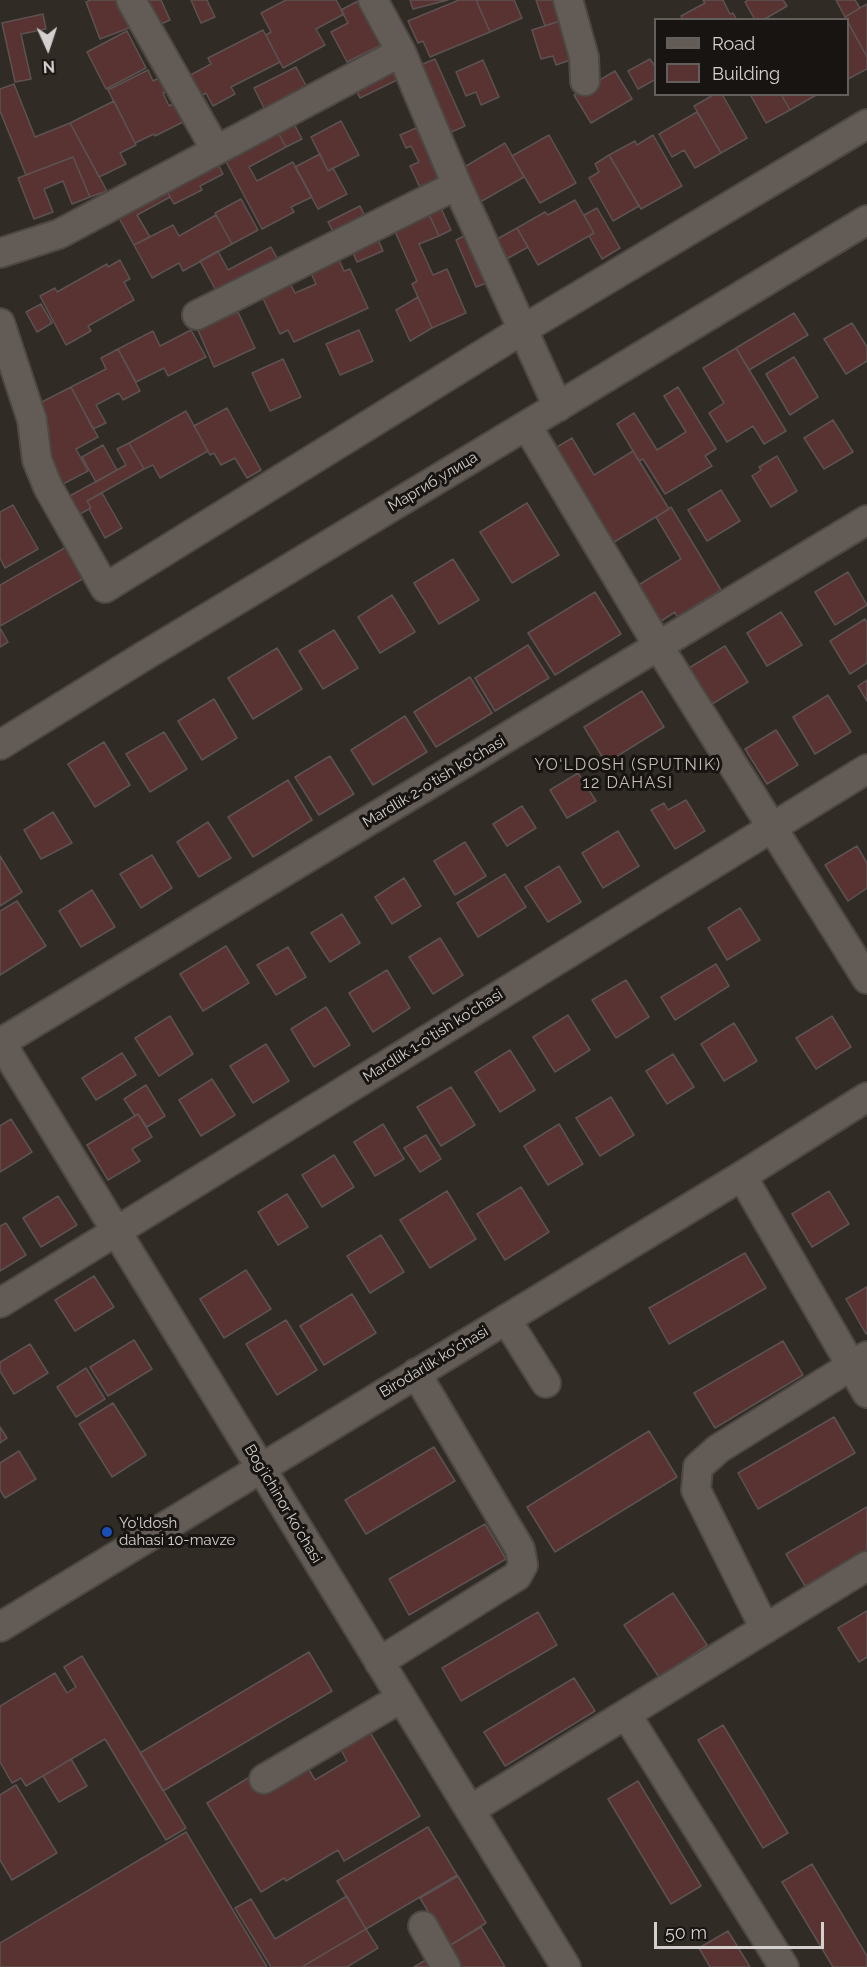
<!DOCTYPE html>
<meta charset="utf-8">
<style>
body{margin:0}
#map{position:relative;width:867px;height:1967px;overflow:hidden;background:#312b25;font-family:Raleway,sans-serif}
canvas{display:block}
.legend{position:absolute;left:654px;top:18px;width:195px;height:78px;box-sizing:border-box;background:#171411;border:2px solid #635f5c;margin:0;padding:8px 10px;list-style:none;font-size:18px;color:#d4d0cd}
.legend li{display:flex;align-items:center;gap:12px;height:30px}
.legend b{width:30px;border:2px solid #635f5c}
.north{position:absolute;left:18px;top:18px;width:60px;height:60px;-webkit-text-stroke:4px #171411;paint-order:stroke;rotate:177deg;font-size:16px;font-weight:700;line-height:24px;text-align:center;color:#d4d0cd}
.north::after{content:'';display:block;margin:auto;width:21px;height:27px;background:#d4d0cd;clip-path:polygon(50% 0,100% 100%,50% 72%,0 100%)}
.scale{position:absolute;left:654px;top:1922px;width:170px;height:27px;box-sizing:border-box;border:3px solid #d4d0cd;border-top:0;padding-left:8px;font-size:18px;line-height:21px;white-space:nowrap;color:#d4d0cd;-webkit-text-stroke:4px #171411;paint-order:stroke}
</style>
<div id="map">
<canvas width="867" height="1967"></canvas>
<ul class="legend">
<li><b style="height:8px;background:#635b55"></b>Road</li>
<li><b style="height:16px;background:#583332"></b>Building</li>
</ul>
<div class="north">N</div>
<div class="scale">50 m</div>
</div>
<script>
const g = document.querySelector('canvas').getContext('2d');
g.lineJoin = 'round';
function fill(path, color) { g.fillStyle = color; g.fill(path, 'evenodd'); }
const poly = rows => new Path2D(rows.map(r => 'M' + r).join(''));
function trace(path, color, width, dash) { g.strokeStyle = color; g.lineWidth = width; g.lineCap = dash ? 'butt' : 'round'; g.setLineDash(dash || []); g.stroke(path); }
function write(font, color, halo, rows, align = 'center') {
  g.font = font + ' Raleway,sans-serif'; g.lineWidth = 6; g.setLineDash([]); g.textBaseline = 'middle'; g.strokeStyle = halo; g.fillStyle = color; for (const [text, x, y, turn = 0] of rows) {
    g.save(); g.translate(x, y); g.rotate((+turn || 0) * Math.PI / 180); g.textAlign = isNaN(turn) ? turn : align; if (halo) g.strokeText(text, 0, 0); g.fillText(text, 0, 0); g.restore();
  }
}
const building = poly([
 [91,0,119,0,129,28,100,39,86,2,91,0],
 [142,0,161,0,170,20,154,27,142,0],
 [191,0,207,0,215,17,201,23,191,0],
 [286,0,336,0,344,14,316,29,325,45,283,68,266,35,271,32,261,13,286,0],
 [410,0,448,0,413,9,410,0],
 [459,0,476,0,490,32,430,57,423,41,418,43,408,21,459,0],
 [476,0,514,0,522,18,490,32,476,0],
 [536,0,559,0,566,19,545,26,536,0],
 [703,0,723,0,730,14,733,13,737,20,683,20,681,16,705,3,703,0],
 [748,0,783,0,787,6,763,20,755,20,745,2,748,0],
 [836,0,855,0,860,8,845,17,836,0],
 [358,1,381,45,347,62,331,32,348,23,341,10,358,1],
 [867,4,867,57,845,17,867,4],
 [43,14,46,29,21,34,31,79,15,82,2,23,43,14],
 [566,19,579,57,556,65,553,56,541,59,532,30,566,19],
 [848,22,867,57,867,69,848,79,848,22],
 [263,30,280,62,231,87,235,94,213,106,206,93,194,100,183,79,211,64,208,58,263,30],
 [127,31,146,68,106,89,87,52,127,31],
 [435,59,465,126,449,133,418,66,435,59],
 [650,59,656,68,656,79,638,89,628,71,650,59],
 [483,60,499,97,481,105,476,92,466,96,456,72,483,60],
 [391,64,399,79,360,98,353,84,391,64],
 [296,67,309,91,267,114,254,88,296,67],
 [148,70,153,81,165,75,172,89,163,93,169,106,181,99,191,118,155,136,154,134,135,143,108,90,148,70],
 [615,71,632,99,591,123,574,95,615,71],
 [14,84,35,137,70,123,107,191,90,197,73,157,26,175,0,111,0,89,14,84],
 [715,94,722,94,747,138,721,153,694,106,715,94],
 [750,94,781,94,790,110,766,123,750,94],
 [781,94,818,94,790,110,781,94],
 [114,101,136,145,120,153,126,164,99,177,70,123,114,101],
 [697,112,721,153,695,168,684,150,672,157,659,134,697,112],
 [292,120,302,139,286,147,276,129,292,120],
 [341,121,359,155,328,171,311,137,341,121],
 [416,128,443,184,423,194,410,166,419,162,411,146,406,148,400,135,416,128],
 [276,129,286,147,249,167,257,181,293,162,312,197,291,207,294,212,262,229,223,156,276,129],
 [549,135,576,183,540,203,512,156,549,135],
 [653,135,682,186,641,209,609,155,635,141,637,145,653,135],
 [505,143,524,177,480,202,461,169,505,143],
 [320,154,328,171,333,168,347,194,318,209,295,167,320,154],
 [609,155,639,206,613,221,589,178,599,172,595,164,609,155],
 [73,157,90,197,72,204,63,181,44,189,53,212,34,219,18,178,73,157],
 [214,157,223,174,200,186,202,190,174,204,162,183,214,157],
 [162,183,170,197,137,215,150,237,134,245,114,209,162,183],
 [241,199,258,230,232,244,215,213,241,199],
 [575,200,594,233,538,265,517,228,545,212,548,215,575,200],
 [360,206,367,220,337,239,328,222,360,206],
 [440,206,451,230,439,236,428,212,440,206],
 [597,208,620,248,602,259,589,236,594,233,584,215,597,208],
 [428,212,439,236,419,244,433,275,447,269,466,313,432,328,412,284,417,281,393,227,428,212],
 [216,215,232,244,183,271,179,263,152,278,134,245,173,225,179,236,216,215],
 [517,228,528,247,501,262,490,243,517,228],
 [468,234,489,282,476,287,456,240,468,234],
 [376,235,383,251,357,262,351,248,376,235],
 [271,247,282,267,221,300,200,261,218,251,228,270,271,247],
 [335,251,344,271,350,269,368,308,294,342,288,330,280,334,259,290,286,275,295,293,316,284,307,264,335,251],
 [120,260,130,279,124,282,134,300,88,326,91,331,66,345,40,296,55,288,57,292,107,264,108,267,120,260],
 [418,297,432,328,410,341,396,310,418,297],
 [41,304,52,323,37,332,26,312,41,304],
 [238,312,255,348,214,367,198,330,238,312],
 [794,313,808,335,749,370,736,348,794,313],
 [852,323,867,347,867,361,846,374,824,339,852,323],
 [191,330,206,357,168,376,164,368,136,382,118,349,153,331,160,346,191,330],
 [359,330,373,361,340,375,326,344,359,330],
 [736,348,786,431,764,444,753,426,727,442,709,413,724,403,703,368,736,348],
 [118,349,140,391,123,400,119,393,96,405,106,423,93,429,71,387,106,369,101,358,118,349],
 [794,357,818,397,790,415,766,374,794,357],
 [283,359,301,397,270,411,252,373,283,359],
 [71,387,98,437,76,449,88,471,59,486,35,437,49,430,36,405,71,387],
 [678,387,716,449,705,456,712,466,665,494,643,459,639,461,617,424,634,413,657,450,686,432,664,396,678,387],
 [227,408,261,470,247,478,235,458,221,465,214,453,210,455,194,426,227,408],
 [186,411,208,451,160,478,153,465,144,469,129,443,186,411],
 [833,420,853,452,824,469,804,438,833,420],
 [572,438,594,475,633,451,669,509,609,545,554,449,572,438],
 [129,443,144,469,87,501,91,508,76,516,66,498,126,465,117,449,129,443],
 [103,445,117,470,96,482,82,457,103,445],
 [777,456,797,491,771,507,752,476,761,470,759,467,777,456],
 [721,490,740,521,707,541,688,510,721,490],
 [102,493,122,528,105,538,89,509,91,508,87,501,102,493],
 [527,503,559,555,512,583,480,532,527,503],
 [13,505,38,549,5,568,0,558,0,512,13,505],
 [671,507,721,590,677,617,675,612,655,625,632,589,681,559,656,517,671,507],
 [68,546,86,577,0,626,0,585,68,546],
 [453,559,479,600,439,624,414,583,453,559],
 [848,572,867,605,835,625,815,592,848,572],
 [595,592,621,634,555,675,528,633,595,592],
 [392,595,415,632,380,653,358,617,392,595],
 [781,612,802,645,767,666,747,633,781,612],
 [865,619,867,623,867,663,850,674,830,641,865,619],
 [0,628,8,642,0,647,0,628],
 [334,630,358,668,323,689,299,651,334,630],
 [528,645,549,678,495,711,475,678,528,645],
 [725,646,748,682,712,704,689,668,725,646],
 [277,648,302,689,253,719,228,678,277,648],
 [470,677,492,713,436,747,414,712,470,677],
 [867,680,867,701,858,686,867,680],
 [642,691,664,727,606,763,584,727,642,691],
 [828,695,851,732,815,754,793,717,828,695],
 [214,699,237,738,202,760,178,721,214,699],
 [405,716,427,752,373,785,351,750,405,716],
 [776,730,798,765,767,784,745,749,776,730],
 [164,732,187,769,150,792,126,754,164,732],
 [104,742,130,785,95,807,68,764,104,742],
 [330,756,354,794,319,815,295,777,330,756],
 [578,773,596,801,567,818,550,790,578,773],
 [288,780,312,820,253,857,228,817,288,780],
 [686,800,705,831,675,849,651,810,664,803,668,810,686,800],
 [522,806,536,828,507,846,493,824,522,806],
 [53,812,72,843,41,859,24,830,53,812],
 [208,822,231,858,199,877,177,842,208,822],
 [618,831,639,866,603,888,582,853,618,831],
 [465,842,486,876,455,895,434,861,465,842],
 [857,846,867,863,867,888,848,901,825,865,857,846],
 [152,855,172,888,141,908,120,874,152,855],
 [0,856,22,892,0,906,0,856],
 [559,866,581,902,548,922,525,887,559,866],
 [505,874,526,907,478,937,457,903,505,874],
 [404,878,421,906,392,924,375,897,404,878],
 [92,890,115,927,81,947,59,911,92,890],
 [17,901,46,946,0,975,0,911,17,901],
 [740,908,760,940,727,960,708,928,740,908],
 [342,914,360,943,330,962,311,933,342,914],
 [440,938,463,975,433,994,409,957,440,938],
 [226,946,249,983,203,1011,180,974,226,946],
 [288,947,306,977,276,995,257,965,288,947],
 [716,964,729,986,675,1020,661,997,716,964],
 [387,970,410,1008,373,1032,349,993,387,970],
 [626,980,649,1017,616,1038,592,1000,626,980],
 [326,1007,350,1045,314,1067,291,1029,326,1007],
 [568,1015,590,1050,555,1072,533,1037,568,1015],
 [170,1016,193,1054,159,1076,135,1038,170,1016],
 [832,1016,851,1047,816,1069,796,1038,832,1016],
 [734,1023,757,1061,724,1081,701,1044,734,1023],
 [266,1044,289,1081,253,1103,230,1066,266,1044],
 [510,1050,535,1090,500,1112,475,1072,510,1050],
 [122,1053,136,1075,96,1100,82,1078,122,1053],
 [673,1054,694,1087,667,1104,646,1071,673,1054],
 [212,1079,235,1115,201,1136,179,1100,212,1079],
 [146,1085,165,1116,147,1127,138,1114,135,1116,124,1099,146,1085],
 [451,1087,475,1125,441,1146,417,1107,451,1087],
 [611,1097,634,1135,600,1156,576,1118,611,1097],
 [138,1114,152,1137,132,1149,140,1161,108,1180,87,1145,138,1114],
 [11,1119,32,1152,0,1172,0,1126,11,1119],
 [383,1124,404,1159,375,1176,354,1142,383,1124],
 [559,1124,583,1164,548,1185,524,1146,559,1124],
 [426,1135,441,1159,420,1172,404,1148,426,1135],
 [334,1155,354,1187,322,1207,302,1175,334,1155],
 [521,1187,549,1232,505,1260,477,1214,521,1187],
 [447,1191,476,1239,430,1268,400,1220,447,1191],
 [829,1191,849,1224,812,1247,792,1214,829,1191],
 [287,1194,308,1227,278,1245,258,1212,287,1194],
 [58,1196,77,1225,41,1247,23,1218,58,1196],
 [6,1223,26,1255,0,1271,0,1226,6,1223],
 [381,1235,404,1272,370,1293,347,1256,381,1235],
 [745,1253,766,1288,669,1344,649,1308,745,1253],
 [246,1270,271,1309,224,1338,200,1299,246,1270],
 [94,1276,114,1307,75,1331,55,1300,94,1276],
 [867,1287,867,1333,866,1334,846,1299,867,1287],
 [352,1294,376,1333,324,1365,300,1326,352,1294],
 [286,1320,317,1370,277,1395,246,1344,286,1320],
 [134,1340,152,1369,108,1396,90,1367,134,1340],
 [783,1341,803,1375,715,1428,694,1393,783,1341],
 [30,1344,48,1373,14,1394,0,1371,0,1362,30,1344],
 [86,1368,105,1399,76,1417,57,1387,86,1368],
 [113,1403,146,1455,112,1477,79,1424,113,1403],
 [834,1417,855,1453,758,1509,738,1473,834,1417],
 [0,1427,7,1438,0,1443,0,1427],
 [649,1431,677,1477,555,1552,527,1507,649,1431],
 [434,1447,455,1481,366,1534,345,1500,434,1447],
 [19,1451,36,1479,5,1498,0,1490,0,1463,19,1451],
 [867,1507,867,1550,805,1586,786,1554,867,1507],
 [485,1524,506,1559,409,1615,389,1579,485,1524],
 [673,1593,707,1645,659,1677,624,1625,673,1593],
 [867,1611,867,1657,859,1662,838,1628,867,1611],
 [538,1612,557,1645,461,1701,442,1668,538,1612],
 [309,1652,332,1691,163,1791,140,1753,309,1652],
 [82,1656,186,1828,166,1840,105,1739,26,1786,21,1778,12,1783,0,1762,0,1706,55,1673,67,1693,76,1687,64,1667,82,1656],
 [574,1678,595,1711,505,1766,484,1732,574,1678],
 [723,1725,788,1833,763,1848,698,1740,723,1725],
 [368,1729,420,1816,344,1861,338,1850,286,1881,284,1878,261,1892,207,1803,253,1775,308,1768,315,1780,347,1761,339,1746,368,1729],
 [71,1759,87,1786,59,1802,43,1776,71,1759],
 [638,1781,701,1886,671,1904,608,1799,638,1781],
 [16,1785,57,1853,12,1880,0,1860,0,1795,16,1785],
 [428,1827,457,1875,366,1929,337,1881,428,1827],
 [186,1832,267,1967,0,1967,0,1943,186,1832],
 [812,1864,867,1956,867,1967,833,1967,782,1882,812,1864],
 [458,1876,486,1923,449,1946,420,1898,458,1876],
 [347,1896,366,1929,302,1967,271,1967,235,1908,251,1899,275,1939,347,1896],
 [481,1927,505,1967,455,1967,444,1949,481,1927],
 [366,1929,378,1948,347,1967,302,1967,366,1929],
 [728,1931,750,1967,710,1967,699,1948,728,1931],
 [426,1960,430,1967,414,1967,426,1960]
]);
const minor = poly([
 [131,0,216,150],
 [373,0,401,52,457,185,558,407],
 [568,0,584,57,585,81],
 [0,253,59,234,401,52],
 [197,315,457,185],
 [0,323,32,420,37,460,48,487,105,588,522,330,867,124],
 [527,426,659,647,867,979],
 [0,745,144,656,867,220],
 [0,1041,566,1967],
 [0,1043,867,520],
 [742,1176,867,1393],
 [0,1303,867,769],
 [506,1319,546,1383],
 [0,1627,742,1176,867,1097],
 [765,1629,696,1490,698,1467,718,1449,867,1356],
 [379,1662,517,1576,523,1565,520,1549,416,1373],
 [626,1714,784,1967],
 [264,1779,401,1698],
 [470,1810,867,1566],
 [423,1926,446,1967]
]);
const markers = [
 [107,1532,6,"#1a4fb4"]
];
const streetNames = [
 ["Маргиб улица",433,482,-31],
 ["Mardlik 2-o'tish ko'chasi",434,782,-31],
 ["Mardlik 1-o'tish ko'chasi",433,1036,-32],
 ["Birodarlik ko'chasi",434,1362,-31],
 ["Bogʻichinor koʻchasi",283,1504,59]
];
const poiNames = [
 ["Yo'ldosh",119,1523],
 ["dahasi 10-mavze",119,1540]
];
const neighbourhoodNames = [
 ["YO‘LDOSH (SPUTNIK)",628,765],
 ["12 DAHASI",628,783]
];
fill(building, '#583332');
trace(building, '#5d5252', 1.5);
trace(minor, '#4d4843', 32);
trace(minor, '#635b55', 28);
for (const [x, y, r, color] of markers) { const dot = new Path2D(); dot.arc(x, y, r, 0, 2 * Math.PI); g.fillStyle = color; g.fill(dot); trace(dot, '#171411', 2); }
write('15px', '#d4d0cd', '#171411', streetNames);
write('15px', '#d4d0cd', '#171411', poiNames, 'left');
g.letterSpacing = '1.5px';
write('16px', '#c6bdb6', '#171411', neighbourhoodNames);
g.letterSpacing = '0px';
</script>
